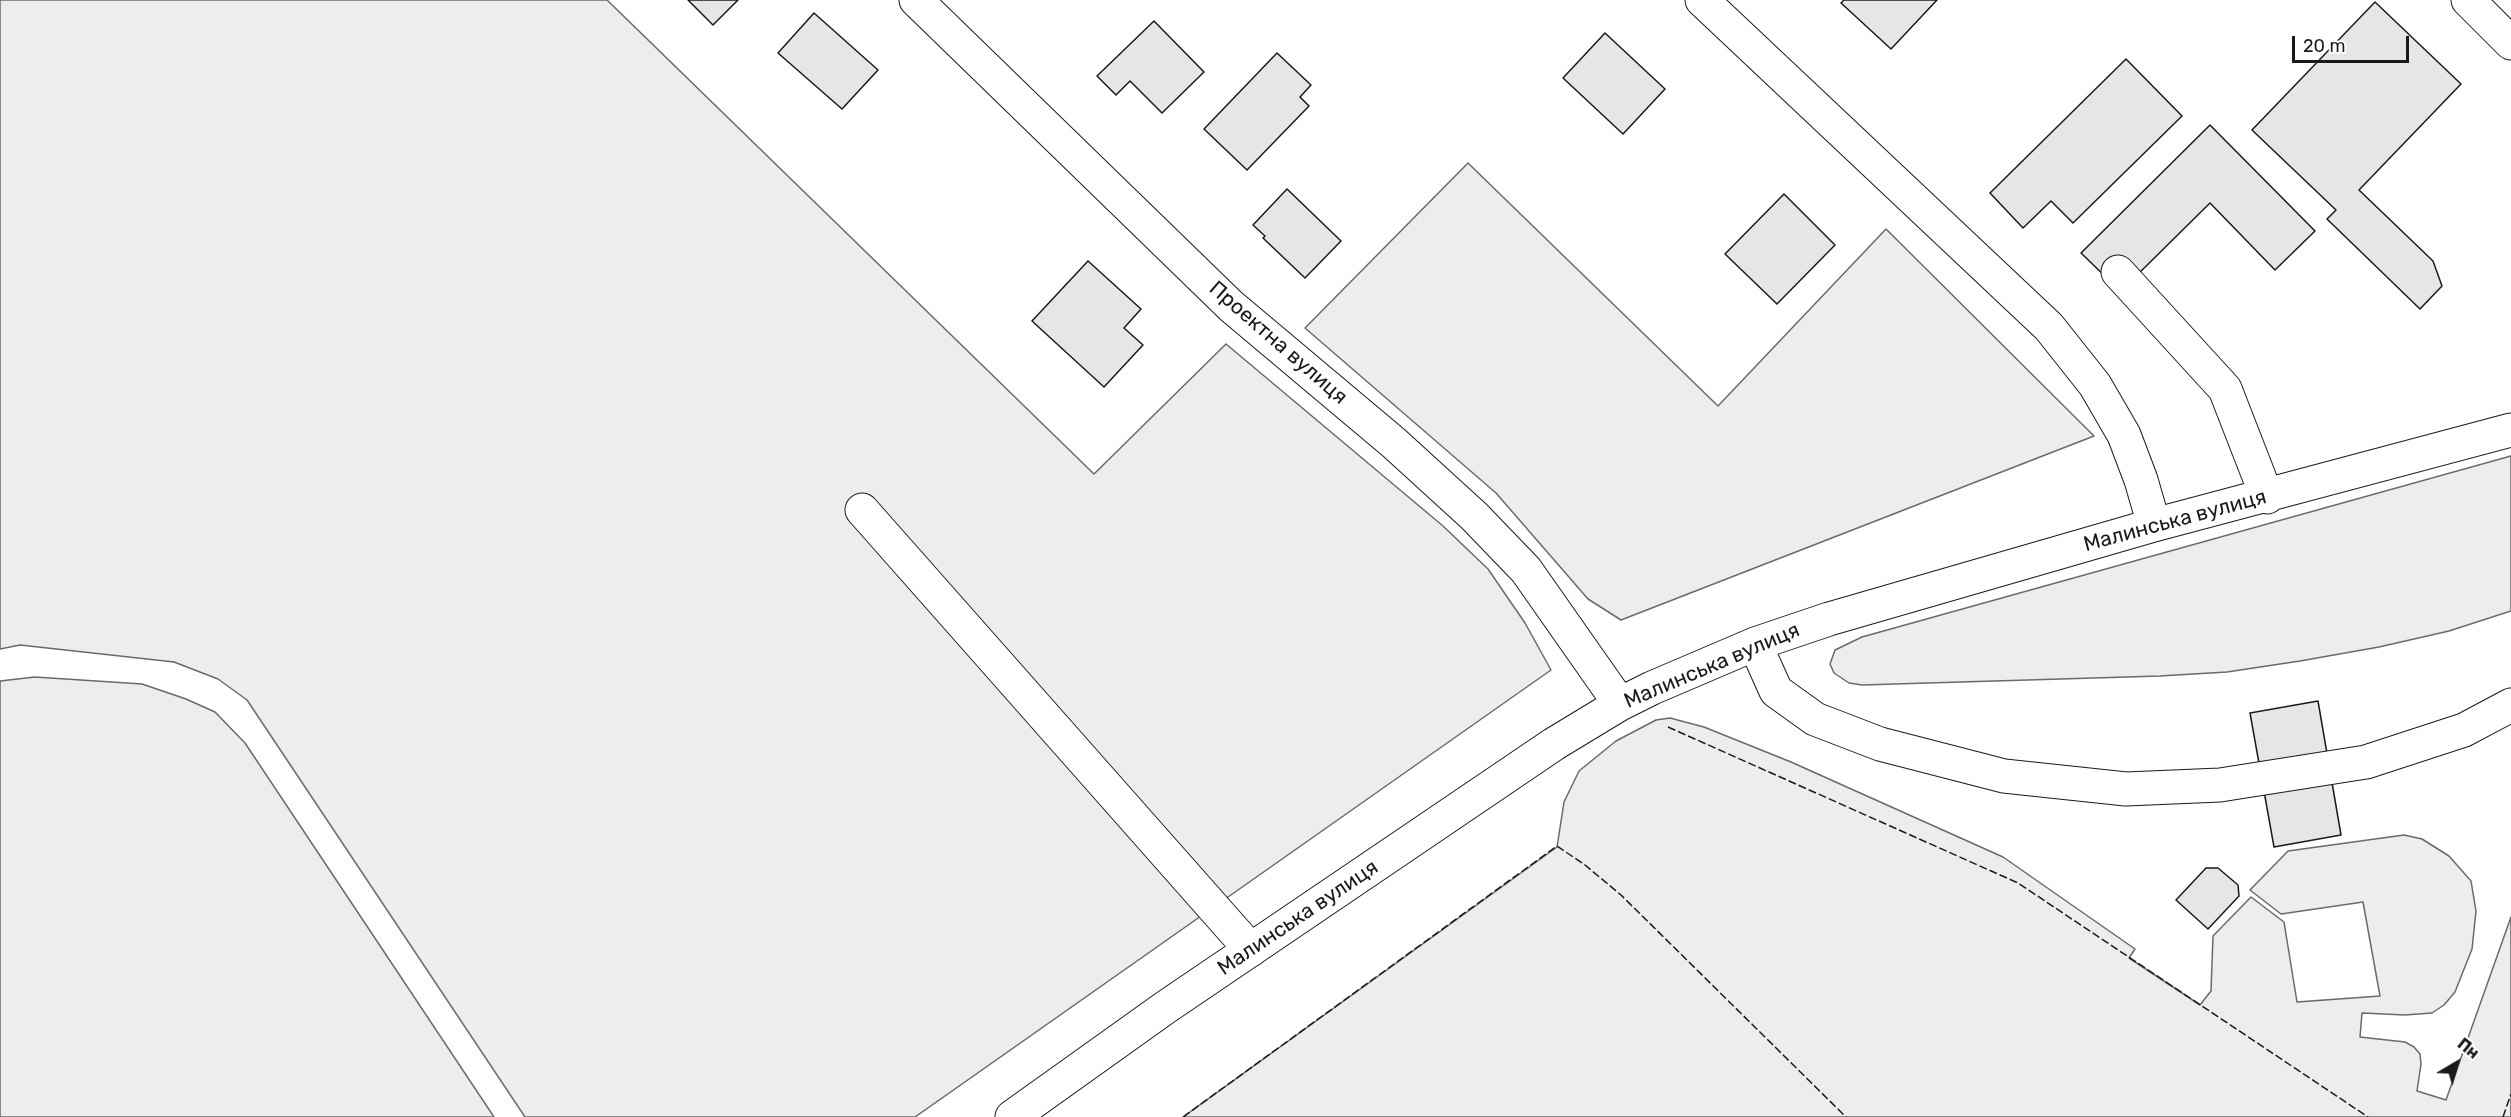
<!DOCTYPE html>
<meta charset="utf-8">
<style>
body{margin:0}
#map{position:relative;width:2511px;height:1117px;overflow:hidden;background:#fff;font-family:Rubik,sans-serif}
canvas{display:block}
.north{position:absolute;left:2427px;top:1033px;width:60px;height:60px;-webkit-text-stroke:4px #fff;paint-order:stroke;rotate:38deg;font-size:16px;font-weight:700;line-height:24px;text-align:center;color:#1a1a1a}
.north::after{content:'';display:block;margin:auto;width:21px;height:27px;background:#1a1a1a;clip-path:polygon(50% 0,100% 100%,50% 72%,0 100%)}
.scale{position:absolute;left:2292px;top:36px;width:117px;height:27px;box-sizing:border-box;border:3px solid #1a1a1a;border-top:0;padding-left:8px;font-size:18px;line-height:21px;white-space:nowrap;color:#1a1a1a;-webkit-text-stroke:4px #fff;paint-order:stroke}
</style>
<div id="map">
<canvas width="2511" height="1117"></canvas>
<div class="north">Пн</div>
<div class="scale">20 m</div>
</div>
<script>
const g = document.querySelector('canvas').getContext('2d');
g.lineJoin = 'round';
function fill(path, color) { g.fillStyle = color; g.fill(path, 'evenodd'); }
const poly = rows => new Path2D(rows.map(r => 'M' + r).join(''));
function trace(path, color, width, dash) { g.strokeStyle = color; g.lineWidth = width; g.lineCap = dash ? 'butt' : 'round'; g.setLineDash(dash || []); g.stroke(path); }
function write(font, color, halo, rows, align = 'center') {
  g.font = font + ' Rubik,sans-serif'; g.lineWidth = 4.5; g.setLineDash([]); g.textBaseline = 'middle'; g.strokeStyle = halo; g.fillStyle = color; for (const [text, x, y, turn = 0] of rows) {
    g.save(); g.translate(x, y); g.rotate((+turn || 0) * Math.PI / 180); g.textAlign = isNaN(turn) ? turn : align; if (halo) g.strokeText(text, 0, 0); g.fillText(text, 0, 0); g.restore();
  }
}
const green = poly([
 [0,0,607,0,1094,474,1226,344,1443,526,1488,569,1525,623,1551,670,915,1117,525,1117,247,700,218,679,174,662,20,645,0,649,0,0],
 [1468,163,1718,406,1886,229,2094,436,1621,620,1588,599,1496,493,1305,328,1468,163],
 [2511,456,2511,611,2449,631,2379,647,2300,661,2227,672,2160,676,1862,685,1849,683,1834,673,1830,664,1835,650,1862,637,2511,456],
 [35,677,142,684,186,699,215,712,245,743,494,1117,0,1117,0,681,35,677],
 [1670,718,1704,727,1791,762,2003,857,2135,949,2129,958,2200,1005,2211,991,2213,936,2251,897,2284,922,2297,1002,2380,996,2363,902,2281,914,2250,890,2288,851,2404,835,2422,839,2449,856,2471,881,2476,911,2472,949,2455,992,2444,1005,2432,1013,2405,1015,2362,1013,2360,1037,2405,1042,2414,1047,2420,1054,2421,1064,2417,1091,2446,1100,2511,917,2511,1117,1183,1117,1557,847,1564,802,1579,771,1616,741,1656,720,1670,718]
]);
const building = poly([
 [688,0,738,0,713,25,688,0],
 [1844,0,1937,0,1891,49,1841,3,1844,0],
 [2375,2,2461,84,2359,190,2433,261,2442,286,2420,309,2327,219,2336,210,2252,130,2375,2],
 [814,13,878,70,842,109,778,53,814,13],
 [1154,21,1204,72,1162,113,1130,81,1116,95,1097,76,1154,21],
 [1605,33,1665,89,1623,134,1563,78,1605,33],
 [1277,53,1311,85,1300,97,1309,106,1247,170,1204,129,1277,53],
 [2126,59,2182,116,2073,223,2051,201,2023,228,1990,193,2126,59],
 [2210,125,2315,231,2275,270,2210,203,2131,281,2112,283,2081,253,2210,125],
 [1287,189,1341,241,1305,278,1263,238,1265,236,1253,225,1287,189],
 [1784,194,1835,245,1777,304,1725,254,1784,194],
 [1088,261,1141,309,1124,328,1143,345,1104,387,1032,321,1088,261],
 [2318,701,2341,835,2274,847,2250,713,2318,701],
 [2206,868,2218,868,2238,885,2239,896,2208,929,2176,900,2206,868]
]);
const minor = poly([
 [916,0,1231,306,1394,443,1474,516,1526,570,1620,704],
 [1702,0,2049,327,2095,385,2124,435,2141,480,2154,525],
 [2468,0,2511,43],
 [2118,272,2225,389,2267,497],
 [862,510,1251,950],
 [1755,644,1776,691,1815,719,1880,744,2004,776,2126,789,2220,785,2366,762,2464,730,2511,705],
 [1012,1117,1166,1007,1554,744,1620,704,1652,688,1755,644,1829,619,2154,525,2511,430]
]);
const fence = poly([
 [1668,727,2018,883,2368,1117],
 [1183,1117,1557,846,1585,865,1621,895,1846,1117],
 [2503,1117,2511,1094]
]);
const streetNames = [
 ["Проектна вулиця",1278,343,41],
 ["Малинська вулиця",2175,521,-15],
 ["Малинська вулиця",1712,666,-23],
 ["Малинська вулиця",1298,918,-34]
];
fill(green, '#ededed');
trace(green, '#6a6a6a', 1.5);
fill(building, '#e6e6e6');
trace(building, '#1a1a1a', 1.5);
trace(minor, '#1a1a1a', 35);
trace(minor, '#fff', 33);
trace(fence, '#1a1a1a', 1.5, [8, 3]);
write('21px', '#1a1a1a', '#fff', streetNames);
</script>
